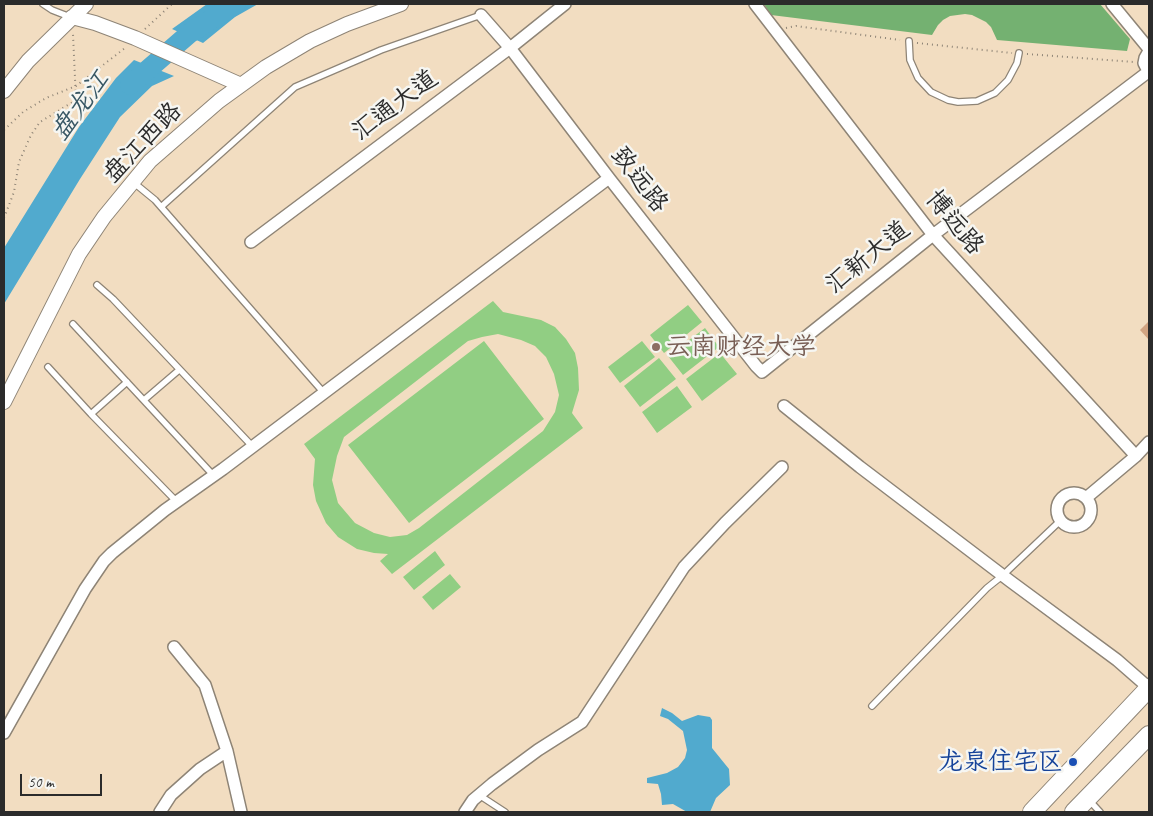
<!DOCTYPE html>
<meta charset="utf-8">
<style>
body{margin:0}
#map{position:relative;width:1153px;height:816px;overflow:hidden;background:#f2ddc1;font-family:Caveat,sans-serif}
canvas{display:block}
.frame{position:absolute;inset:0;border:5px solid #2b2b2b;pointer-events:none}
.scale{position:absolute;left:20px;top:774px;width:82px;height:22px;box-sizing:border-box;border:2px solid #2b2b2b;border-top:0;padding-left:6px;font-size:15px;line-height:18px;white-space:nowrap;color:#2b2b2b;-webkit-text-stroke:4px #f6f6f2;paint-order:stroke}
</style>
<div id="map">
<canvas width="1153" height="816"></canvas>
<div class="frame"></div>
<div class="scale">50 m</div>
</div>
<script>
const g = document.querySelector('canvas').getContext('2d');
g.lineJoin = 'round';
function fill(path, color) { g.fillStyle = color; g.fill(path, 'evenodd'); }
const poly = rows => new Path2D(rows.map(r => 'M' + r).join(''));
function trace(path, color, width, dash) { g.strokeStyle = color; g.lineWidth = width; g.lineCap = dash ? 'butt' : 'round'; g.setLineDash(dash || []); g.stroke(path); }
function write(font, color, halo, rows, align = 'center') {
  g.font = font + ' Caveat,"LXGW WenKai TC",sans-serif'; g.lineWidth = 5; g.setLineDash([]); g.textBaseline = 'middle'; g.strokeStyle = halo; g.fillStyle = color; for (const [text, x, y, turn = 0] of rows) {
    g.save(); g.translate(x, y); g.rotate((+turn || 0) * Math.PI / 180); g.textAlign = isNaN(turn) ? turn : align; if (halo) g.strokeText(text, 0, 0); g.fillText(text, 0, 0); g.restore();
  }
}
const green = poly([
 [493,301,503,312,541,320,555,327,566,339,575,353,578,368,579,390,572,413,583,428,392,574,380,561,388,554,374,553,357,549,338,537,326,523,316,501,313,485,315,459,304,444],
 [498,334,521,340,535,346,546,357,554,374,559,395,555,412,543,431,419,528,407,535,390,537,374,533,355,523,338,503,332,480,337,456,344,437,468,341,482,337],
 [688,305,702,322,664,353,650,335],
 [705,328,719,347,683,375,668,356],
 [484,341,544,419,409,523,348,445],
 [642,341,655,357,620,383,608,367],
 [720,353,737,374,702,401,686,379],
 [659,358,676,379,640,407,624,386],
 [677,386,692,407,657,433,642,412],
 [435,551,445,565,414,590,403,577],
 [450,574,461,587,433,610,422,597]
]);
const forest = poly([
 [764,4,1100,4,1130,39,1127,51,997,40,991,27,986,22,972,15,965,14,950,16,943,20,938,25,932,35,771,15]
]);
const water = poly([
 [207,4,258,4,235,17,203,43,172,29],
 [134,60,174,76,152,86,120,117,80,179,4,304,4,248,79,127,116,78],
 [662,708,672,713,682,721,698,715,710,717,712,720,712,748,729,769,730,785,716,798,710,812,687,812,673,804,662,805,661,794,658,784,647,783,647,778,667,773,678,767,685,758,687,750,683,731,668,719,660,716]
]);
const river = poly([
 [130,85,190,33,236,4]
]);
const building = poly([
 [1149,321,1149,340,1140,330]
]);
const path = poly([
 [786,28,796,26,900,40],
 [145,29,172,4],
 [917,43,1012,53],
 [1027,54,1134,62],
 [4,130,23,112,46,98,76,86,125,48],
 [4,218,14,192,19,162,31,135,40,122,76,100,73,34]
]);
const service = poly([
 [43,4,52,10,70,17],
 [909,41,910,60,918,78,931,92,948,100,958,102,977,101,995,93,1008,80,1017,63,1019,53],
 [133,182,155,200,324,393],
 [161,207,295,87,381,50,481,15],
 [97,285,113,299,253,447],
 [73,324,214,476],
 [48,367,91,414,177,502],
 [144,400,179,370],
 [91,414,127,382],
 [872,706,987,588,1002,576,1060,521],
 [479,795,505,812],
 [1088,799,1100,812]
]);
const minor = poly([
 [755,4,933,235,1136,456],
 [1112,4,1149,49],
 [481,15,510,48,609,178,756,366,762,372,933,235,1148,72],
 [1149,51,1145,58,1144,63,1149,73],
 [251,242,510,48,565,4],
 [784,406,860,467,1010,581,1117,660,1149,688],
 '1057 510a17 17 0 1 1 34 0a17 17 0 1 1-34 0Z',
 [1086,498,1136,456,1149,442],
 [174,647,205,685,227,751,241,812],
 [4,733,85,589,104,561,112,553,165,510,223,469,609,178],
 [160,812,171,795,200,769,227,751],
 [465,812,473,800,492,784,538,750,582,722,684,567,725,523,782,467]
]);
const tertiary = poly([
 [72,17,95,23,135,38,241,85],
 [4,91,28,61,86,4],
 [4,402,79,254,104,217,150,161,219,101,266,67,310,41,347,24,401,4]
]);
const primary = poly([
 [1032,812,1149,688],
 [1074,812,1149,735]
]);
const markers = [
 [656,347,5,"#8d6e63"],
 [1073,762,5,"#1a4fb4"]
];
const streetNames = [
 ["汇通大道",395,106,-37],
 ["盘江西路",143,143,-46],
 ["致远路",639,180,52],
 ["博远路",954,223,50],
 ["汇新大道",868,258,-39]
];
const educationNames = [
 ["云南财经大学",666,347]
];
const transitNames = [
 ["龙泉住宅区",1063,762]
];
const waterNames = [
 ["盘龙江",81,106,-53]
];
fill(green, '#91ce83');
fill(forest, '#74b171');
fill(water, '#51aace');
trace(river, '#51aace', 20);
fill(building, '#d1a482');
trace(service, '#8e8476', 8);
trace(minor, '#8e8476', 14);
trace(tertiary, '#8e8476', 16);
trace(primary, '#8e8476', 20);
trace(path, '#8e8476', 2, [1, 4]);
trace(service, '#fff', 5.5);
trace(minor, '#fff', 11);
trace(tertiary, '#fff', 14);
trace(primary, '#fff', 18);
for (const [x, y, r, color] of markers) { const dot = new Path2D(); dot.arc(x, y, r, 0, 2 * Math.PI); g.fillStyle = color; g.fill(dot); trace(dot, '#f6f6f2', 2); }
write('25px', '#2b2b2b', '#f6f6f2', streetNames);
write('25px', '#785e54', '#f6f6f2', educationNames, 'left');
write('25px', '#164399', '#f6f6f2', transitNames, 'right');
write('italic 26px', '#385764', '#f6f6f2', waterNames);
</script>
